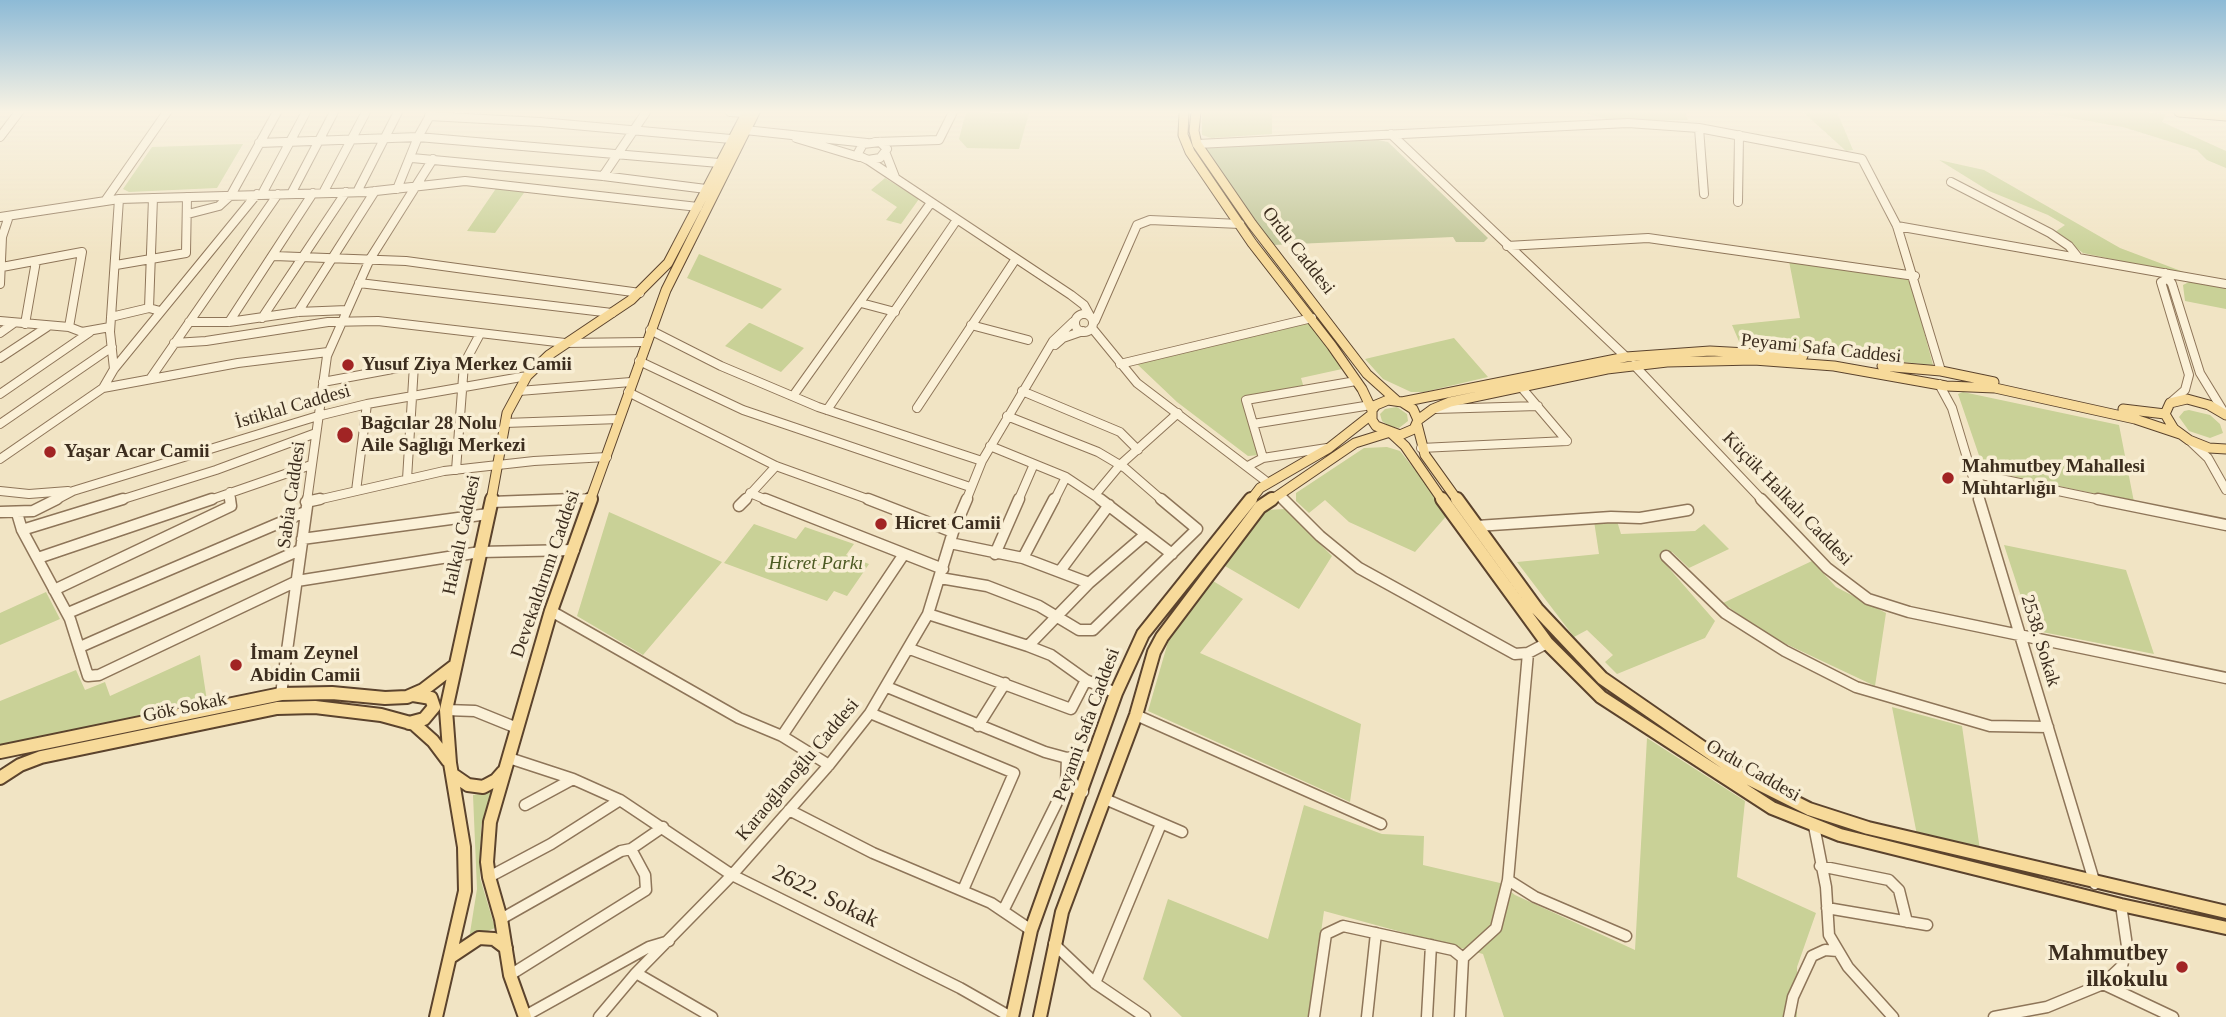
<!DOCTYPE html>
<meta charset="utf-8">
<style>
body{margin:0}
canvas{display:block;background:#f1e4c4}
</style>
<canvas width="2226" height="1017"></canvas>
<script>
const g = document.querySelector('canvas').getContext('2d');
g.lineJoin = 'round';
function fill(path, color) { g.fillStyle = color; g.fill(path, 'evenodd'); }
const poly = rows => new Path2D(rows.map(r => 'M' + r).join(''));
function trace(path, color, width, dash) { g.strokeStyle = color; g.lineWidth = width; g.lineCap = dash ? 'butt' : 'round'; g.setLineDash(dash || []); g.stroke(path); }
function write(font, color, halo, rows, align = 'center') {
  g.font = font + ' "Times New Roman",serif'; g.lineWidth = 7; g.setLineDash([]); g.textBaseline = 'middle'; g.strokeStyle = halo; g.fillStyle = color; for (const [text, x, y, turn = 0] of rows) {
    g.save(); g.translate(x, y); g.rotate((+turn || 0) * Math.PI / 180); g.textAlign = isNaN(turn) ? turn : align; if (halo) g.strokeText(text, 0, 0); g.fillText(text, 0, 0); g.restore();
  }
}
const green = poly([
 [966,112,1029,113,1019,149,967,148,959,139],
 [1202,112,1272,112,1272,134,1211,138,1202,135],
 [1582,112,1685,112,1688,120,1609,120],
 [1803,112,1837,112,1853,150,1846,151],
 [2036,112,2145,112,2166,114,2162,122,2226,151,2226,168,2207,160,2197,150,2123,127],
 [243,144,217,188,129,192,123,189,152,147],
 [1939,160,1984,170,2120,248,2197,277,2083,253,2055,232,2065,225,2048,215,1989,191],
 [885,178,919,199,901,224,886,220,897,207,871,190],
 [497,187,526,190,495,233,467,231],
 [699,254,782,289,762,309,687,278],
 [1789,261,1910,279,1933,365,1741,346,1732,325,1800,318],
 [2189,282,2226,288,2226,309,2185,301,2183,285],
 [1309,321,1342,369,1301,378,1304,388,1242,399,1259,455,1248,456,1177,402,1137,364],
 [749,323,750,323,804,348,781,372,725,346],
 [1454,338,1488,377,1424,392,1411,392,1383,379,1365,359],
 [1963,392,2119,425,2134,502,1984,470,1958,394],
 [1397,407,1407,414,1408,421,1399,428,1389,426,1382,421,1380,414,1385,409],
 [2189,410,2210,415,2220,424,2223,433,2210,438,2189,431,2179,417,2184,411],
 [1387,447,1400,451,1449,513,1415,552,1349,522,1325,500,1309,513,1296,501,1296,493,1364,448],
 [1285,509,1332,556,1299,609,1225,566,1266,510],
 [609,512,722,562,643,655,577,616],
 [1594,521,1617,521,1621,534,1695,531,1704,524,1729,549,1689,568,1672,552,1660,558,1715,621,1705,638,1617,674,1605,662,1613,655,1587,630,1574,637,1517,562,1599,554],
 [754,524,796,539,805,527,854,544,846,555,869,564,847,596,834,591,827,601,724,563],
 [2004,545,2126,570,2154,654,2032,630],
 [1812,561,1836,587,1886,613,1875,686,1767,635,1723,603],
 [1213,581,1243,599,1200,653,1361,724,1350,802,1148,711,1168,642],
 [46,592,60,619,0,645,0,613],
 [200,655,207,701,0,747,0,701,76,670,85,690,105,682,110,696],
 [1892,707,1962,726,1980,850,1917,835],
 [1647,738,1745,801,1737,877,1816,913,1797,967,1797,1017,1504,1017,1483,954,1324,911,1309,1017,1182,1017,1143,979,1168,899,1268,939,1304,805,1382,834,1424,836,1423,865,1500,883,1515,895,1635,950],
 [491,792,481,826,480,878,495,928,469,939,477,889,473,795]
]);
const cemetery = poly([
 [1378,140,1388,142,1488,238,1484,242,1456,242,1453,237,1273,245,1205,148]
]);
const minorFar1 = poly([
 [730,112,746,113],
 [429,116,540,122,731,139],
 [745,130,867,143],
 [1391,134,1626,357],
 [0,137,19,112],
 [796,138,859,157],
 [875,142,939,140,953,112],
 [880,142,887,149,880,158,868,160,857,155,863,144,880,142],
 [259,143,418,137,719,163],
 [1197,144,1628,123,1699,128],
 [886,154,895,177],
 [412,158,603,176,706,189],
 [868,160,1071,295,1084,305,1090,316],
 [603,176,646,112],
 [1951,182,2050,233,2069,246,2077,256],
 [397,189,418,137,432,112],
 [357,192,398,112],
 [323,193,366,112],
 [262,194,306,112],
 [291,194,334,112],
 [1704,194,1699,128,1862,159,1897,226,1941,371],
 [153,198,149,308,160,311],
 [105,201,167,112],
 [1738,202,1739,135],
 [188,214,219,206,231,195,277,112],
 [0,217,119,199,367,192,465,181,698,207],
 [1897,226,2226,284],
 [1507,246,1648,238,1915,276],
 [274,256,406,261,640,293],
 [116,265,186,253,187,197],
 [2,267,82,252,69,327],
 [2165,273,2172,284,2200,373,2225,414],
 [2167,279,2161,282,2189,375,2185,390,2170,403],
 [359,283,612,313],
 [0,284,2,237,9,216],
 [861,303,895,312],
 [298,312,375,191],
 '1075 323a9 9 0 1 1 18 0a9 9 0 1 1-18 0Z',
 [111,317,149,308],
 [262,318,346,192],
 [0,321,69,327,82,332,110,327],
 [1095,321,1137,225,1150,220,1240,224],
 [189,322,229,322,298,312,347,310],
 [229,322,313,193],
 [25,324,36,261],
 [971,325,1028,340],
 [1092,328,1137,383,1267,482],
 [650,330,721,366,818,407,982,461],
 [0,333,14,323],
 [174,343,206,341,328,322,378,321,565,343,645,342],
 [1055,345,1063,338,1083,331],
 [0,358,47,327],
 [639,361,743,410,970,487],
 [1120,364,1312,318],
 [1634,365,1763,501],
 [114,369,110,332,119,199],
 [150,379,278,194],
 [323,382,414,365,407,479],
 [1939,384,1952,408,1980,501],
 [1521,387,1567,441],
 [103,388,238,363,328,352],
 [519,391,631,382],
 [1022,391,1120,432,1138,450],
 [628,392,776,466,873,501],
 [0,394,90,332],
 [793,396,930,204],
 [917,408,1015,260],
 [1435,409,1538,406],
 [827,410,956,221],
 [1007,416,1098,452,1125,468,1163,501],
 [505,423,619,419],
 [0,424,112,347],
 [1253,424,1371,405],
 [2189,440,2208,458,2226,490],
 [990,446,1066,477,1102,501],
 [1421,448,1567,441],
 [1263,458,1246,400,1356,381],
 [0,459,103,388,114,369,257,194],
 [1248,466,1263,458,1327,448],
 [456,470,464,364,480,334],
 [1972,473,2106,501],
 [0,491,29,494,68,491],
 [356,491,367,404],
 [230,492,231,501],
 [750,493,769,501],
 [1095,495,1120,465,1178,413],
 [1279,495,1285,501],
 [54,501,73,491,318,416,367,404,527,376],
 [117,501,216,470,316,433],
 [207,501,311,465],
 [307,501,327,356,370,259,433,159],
 [313,501,444,471,534,461,607,457],
 [528,501,592,498],
 [744,501,776,466],
 [966,501,982,461,1053,341,1073,322],
 [1018,501,1034,464],
 [1054,501,1066,477]
]);
const minor = poly([
 [765,499,943,569],
 [868,499,953,532],
 [1100,499,1172,554],
 [1283,499,1320,536,1359,568,1515,654,1528,653,1547,643],
 [1761,499,1827,568,1868,599,1909,612,2226,678],
 [1979,499,2095,884],
 [2098,499,2226,525],
 [306,502,320,499],
 [491,502,573,499],
 [739,506,746,499],
 [0,512,33,511,57,499],
 [17,513,22,530,70,619,88,676,99,675,297,581,480,552,574,550],
 [1477,526,1611,517,1640,518,1688,510],
 [22,530,123,499],
 [302,539,488,514],
 [950,543,1023,558,1089,583],
 [995,554,1019,499],
 [1666,556,1725,613,1785,651,1856,687,1990,726,2048,727],
 [38,558,212,499],
 [1023,558,1054,499],
 [1060,571,1109,505],
 [940,578,987,586,1039,606,1079,630,1093,630,1197,529,1161,499],
 [54,590,231,506,230,499],
 [551,611,739,718,782,736,829,765],
 [68,613,305,512],
 [928,614,1028,646,1089,583,1146,534],
 [1028,646,1051,655,1086,680],
 [80,647,300,550],
 [910,649,1071,709,1086,680,1116,693],
 [1528,653,1508,880,1535,897,1626,936],
 [887,687,1045,752,1067,758,1082,755,1093,759],
 [281,694,308,499],
 [446,710,475,711,517,728],
 [870,713,1014,773,963,890],
 [1136,715,1381,824],
 [978,726,1005,683],
 [782,736,904,554],
 [509,758,573,779,620,800,732,875,960,988,1011,1017],
 [1066,784,1067,758],
 [1105,799,1182,832],
 [525,805,573,779],
 [789,810,873,853,991,903,1031,930],
 [1814,826,1826,887,1829,935,1848,967,1893,1017],
 [631,849,663,827],
 [1820,866,1889,880,1899,890,1907,922],
 [489,877,551,844,620,800],
 [1827,908,1927,925],
 [1003,911,1066,784,1083,792],
 [501,919,621,851,631,849,645,875,646,890,510,975],
 [1054,944,1095,983,1145,1017],
 [1463,958,1496,928,1508,880],
 [636,973,712,1017],
 [1095,983,1161,824],
 [2103,984,2173,1017],
 [525,1016,649,947,669,941],
 [599,1017,636,973,732,875,829,765,870,713,928,614,953,532,967,499],
 [1314,1017,1326,934,1343,926,1453,950,1463,958,1460,1017],
 [1367,1017,1376,933],
 [1427,1017,1431,945],
 [1789,1017,1793,997,1812,956,1825,950,1838,951],
 [1994,1017,2047,1007,2103,984,2122,966,2127,946,2121,905]
]);
const majorFar1 = poly([
 [1184,112,1183,135,1190,152,1252,243,1332,346,1362,389,1372,410],
 [1196,112,1194,131,1197,144,1252,224,1367,374,1396,400],
 [2179,112,2226,116],
 [1882,366,1941,371,1994,382],
 [1388,400,1402,402,1413,409,1418,420,1414,429,1400,435,1376,426,1372,420,1372,410,1376,405,1388,400],
 [1402,402,1626,357,1710,351,1803,356],
 [2123,409,2165,414],
 [2226,415,2209,405,2187,399,2170,403,2165,414,2174,429,2189,440,2209,448,2226,449],
 [1418,420,1433,409,1450,402,1607,369,1667,362,1754,360,1834,366,1946,386,1995,388,2135,419,2180,434],
 [1417,424,1425,455,1458,501],
 [1392,434,1405,446,1443,501],
 [491,501,507,413,527,376,549,355,631,300,668,263,747,112],
 [590,501,666,290,755,112],
 [1250,501,1260,488,1329,448,1371,415],
 [1270,501,1355,443,1387,433]
]);
const major = poly([
 [1442,499,1547,643,1601,697,1772,808,1840,835,2121,905,2226,928],
 [1457,499,1537,609,1602,678,1745,777,1809,809,1868,828,2226,912],
 [409,723,424,719,434,707,431,698,413,695],
 [0,752,281,694,332,693,385,698,407,697,423,690,453,667],
 [452,774,468,785,483,787,496,780,503,772],
 [0,778,20,765,41,757,277,708,315,707,381,715,414,724,433,741,448,761],
 [452,956,479,938,494,939,506,948],
 [436,1017,465,891,464,847,450,763,446,710,492,499],
 [525,1017,510,975,501,919,489,877,487,862,490,822,551,611,591,499],
 [1012,1017,1031,930,1116,693,1143,634,1251,499],
 [1040,1017,1062,912,1136,715,1154,652,1162,637,1260,507,1272,499]
]);
const markers = [
 [348,365,7,"#a12424"],
 [345,435,9,"#a12424"],
 [50,452,7,"#a12424"],
 [1948,478,7,"#a12424"],
 [881,524,7,"#a12424"],
 [236,665,7,"#a12424"],
 [2182,967,7,"#a12424"]
];
const streetNames = [
 ["Ordu Caddesi",1298,251,52],
 ["Peyami Safa Caddesi",1821,349,6],
 ["İstiklal Caddesi",293,407,-16],
 ["Sabia Caddesi",292,495,-82],
 ["Küçük Halkalı Caddesi",1787,499,46],
 ["Halkalı Caddesi",462,535,-78],
 ["Devekaldırımı Caddesi",546,574,-71],
 ["2538. Sokak",2040,641,73],
 ["Gök Sokak",185,708,-12],
 ["Peyami Safa Caddesi",1087,725,-70],
 ["Karaoğlanoğlu Caddesi",798,770,-50],
 ["Ordu Caddesi",1753,771,30]
];
const poiNames = [
 ["Yusuf Ziya Merkez Camii",362,365],
 ["Bağcılar 28 Nolu",361,424],
 ["Aile Sağlığı Merkezi",361,446],
 ["Yaşar Acar Camii",64,452],
 ["Mahmutbey Mahallesi",1962,467],
 ["Muhtarlığıı",1962,489],
 ["Hicret Camii",895,524],
 ["İmam Zeynel",250,654],
 ["Abidin Camii",250,676]
];
const parkNames = [
 ["Hicret Parkı",816,564]
];
const nearStreetnames = [
 ["2622. Sokak",825,897,26]
];
const nearPoinames = [
 ["Mahmutbey",2168,954],
 ["ilkokulu",2168,980]
];
fill(green, '#c9d197');
fill(cemetery, '#bfc596');
trace(minorFar1, '#8e7559', 10);
trace(minor, '#8e7559', 13);
trace(majorFar1, '#5b432d', 11);
trace(major, '#5b432d', 16);
trace(minorFar1, '#fbf1d8', 8);
trace(minor, '#fbf1d8', 10);
trace(majorFar1, '#f7da9a', 9);
trace(major, '#f7da9a', 12);
const sky = g.createLinearGradient(0, 0, 0, 254);
sky.addColorStop(0, '#8dbad6');
sky.addColorStop(0.44, '#f9f3e4');
sky.addColorStop(1, '#f9f3e400');
g.fillStyle = sky;
g.fillRect(0, 0, 2226, 254);
for (const [x, y, r, color] of markers) { const dot = new Path2D(); dot.arc(x, y, r, 0, 2 * Math.PI); g.fillStyle = color; g.fill(dot); trace(dot, '#f8eed4', 2.5); }
write('19px', '#3c2d1e', '#f8eed4', streetNames);
write('bold 19px', '#3c2d1e', '#f8eed4', poiNames, 'left');
write('italic 19px', '#4c5a23', '#f8eed4', parkNames);
write('23px', '#3c2d1e', '#f8eed4', nearStreetnames);
write('bold 23px', '#3c2d1e', '#f8eed4', nearPoinames, 'right');
</script>
